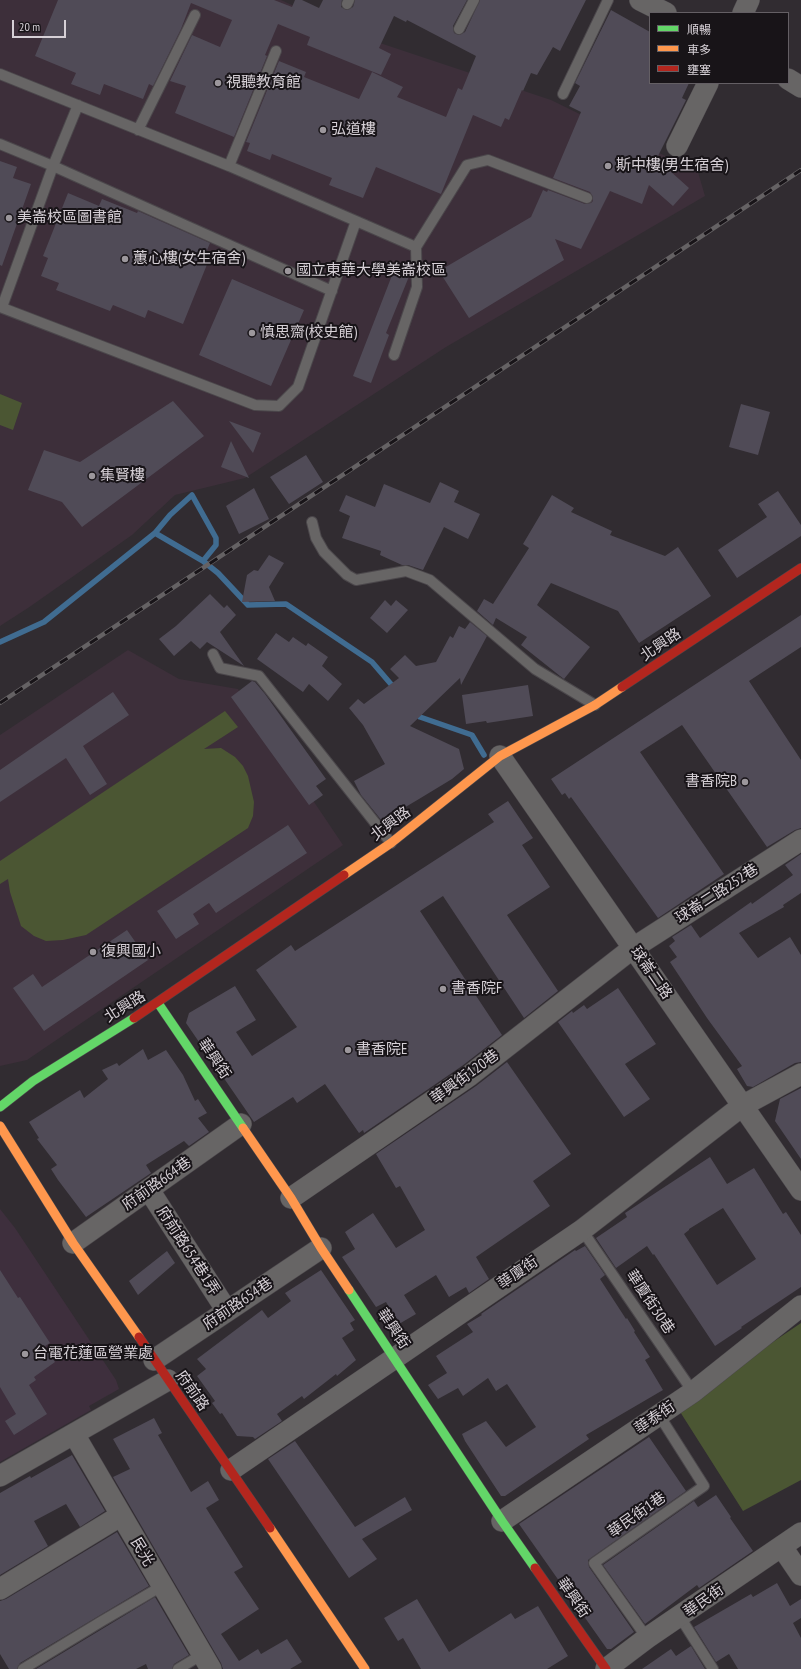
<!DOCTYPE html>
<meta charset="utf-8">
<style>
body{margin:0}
#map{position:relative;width:801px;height:1669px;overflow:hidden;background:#312c31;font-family:"PT Sans Narrow","Noto Sans TC",sans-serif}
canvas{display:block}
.legend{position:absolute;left:649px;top:12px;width:140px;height:72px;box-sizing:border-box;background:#181418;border:1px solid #645f64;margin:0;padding:5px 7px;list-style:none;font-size:12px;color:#d6d0d6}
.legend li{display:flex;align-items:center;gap:8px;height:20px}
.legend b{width:20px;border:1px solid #645f64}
.scale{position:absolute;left:12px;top:20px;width:54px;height:18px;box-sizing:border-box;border:2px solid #d6d0d6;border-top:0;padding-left:5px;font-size:12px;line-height:14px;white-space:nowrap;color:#d6d0d6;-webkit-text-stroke:3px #181418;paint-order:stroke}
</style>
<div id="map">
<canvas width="801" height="1669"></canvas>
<ul class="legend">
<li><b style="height:5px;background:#63d668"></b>順暢</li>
<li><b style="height:5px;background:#ff974d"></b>車多</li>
<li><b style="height:5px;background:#b3261e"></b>壅塞</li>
</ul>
<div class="scale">20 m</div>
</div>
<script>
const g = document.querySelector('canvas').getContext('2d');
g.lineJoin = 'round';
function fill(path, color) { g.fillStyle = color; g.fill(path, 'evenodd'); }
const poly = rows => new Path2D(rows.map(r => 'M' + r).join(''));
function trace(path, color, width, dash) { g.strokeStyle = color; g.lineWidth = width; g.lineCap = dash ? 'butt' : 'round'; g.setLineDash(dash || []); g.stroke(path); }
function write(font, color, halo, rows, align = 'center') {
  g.font = font + ' "PT Sans Narrow","Noto Sans TC",sans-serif'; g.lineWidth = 4; g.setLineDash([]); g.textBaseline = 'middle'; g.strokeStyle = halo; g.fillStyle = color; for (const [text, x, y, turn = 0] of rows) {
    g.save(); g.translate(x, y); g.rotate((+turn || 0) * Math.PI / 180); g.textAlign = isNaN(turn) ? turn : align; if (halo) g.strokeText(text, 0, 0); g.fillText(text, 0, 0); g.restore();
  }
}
const built = poly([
 [0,1209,15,1228,116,1380,119,1389,89,1406,91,1410,0,1462]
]);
const education = poly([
 [0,0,281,0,356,35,551,100,698,172,705,196,446,347,245,478,175,495,132,535,28,608,0,626],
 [128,650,179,679,238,689,343,845,27,1060,0,1066,0,735]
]);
const green = poly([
 [0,394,22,403,13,430,0,425],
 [225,711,238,727,204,749,221,748,235,757,243,766,248,776,254,802,253,816,248,828,86,935,63,940,46,941,34,936,21,926,10,892,8,879,0,884,0,861],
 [801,1323,801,1480,743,1511,677,1407]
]);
const stream = poly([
 [155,533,170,515,192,495,216,538,216,545,203,561],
 [0,642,44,622,155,533,203,561,218,573,248,605,286,604,372,662,396,690],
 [414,711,420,717,472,735,484,755]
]);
const building = poly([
 [58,0,274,0,292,7,295,0,302,0,319,8,323,0,342,0,341,7,347,10,353,7,355,0,467,0,453,26,454,33,459,35,465,32,480,0,586,0,560,51,553,47,537,75,531,73,523,91,522,90,509,120,505,118,501,127,473,115,441,194,376,167,363,198,329,185,332,178,272,154,270,160,247,151,250,143,246,142,279,61,306,72,304,77,359,99,372,72,403,87,397,97,446,117,458,88,462,90,476,56,407,20,406,22,394,16,379,48,391,54,381,75,307,45,310,37,278,24,265,55,267,56,234,137,175,113,186,86,170,81,192,35,220,47,232,20,191,3,181,29,153,86,149,84,143,99,104,84,100,95,71,84,76,73,35,56],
 [611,10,650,32,650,83,689,83,682,98,686,100,656,160,660,162,689,188,673,206,649,185,642,204,610,191,581,249,555,239,564,260,469,318,439,271,531,217,543,190,547,192,548,190,585,204,591,203,593,201,593,197,590,192,553,178,581,112,569,106,580,86,575,83],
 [0,161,17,167,13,178,31,184,2,266,0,265],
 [68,193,99,206,102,199,137,213,138,211,210,243,203,260,208,262,183,324,148,310,145,318,113,305,110,311,56,290,59,283,41,276,48,258,43,256],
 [396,265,410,271,410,274,386,333,389,335,371,383,353,376],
 [232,279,304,310,271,386,199,355],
 [173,401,204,436,82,527,62,502,28,490,44,450,80,462],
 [741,404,770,412,758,455,729,447],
 [229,421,261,433,253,453],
 [231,441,249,478,221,467],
 [306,455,323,482,289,504,270,477],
 [440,482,459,491,454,502,480,514,468,539,444,527,423,570,408,565,402,565,380,555,381,551,342,538,350,516,339,511,346,495,375,507,384,484,430,503],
 [254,488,269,519,239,534,226,506],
 [778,491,801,525,801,536,737,578,718,550,767,517,758,504],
 [552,495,574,508,571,512,612,531,610,535,665,556,678,547,711,596,639,643,618,611,551,583,537,605,590,647,564,679,560,676,521,645,527,637,496,618,493,625,477,611,484,599,493,604,529,548,523,544],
 [269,555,284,563,269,587,275,601,242,602,247,575,254,570,258,571],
 [210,594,224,608,227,605,236,615,220,632,244,666,207,642,200,649,191,641,174,656,159,639,176,626],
 [385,600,391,606,396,600,408,610,387,633,370,618],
 [801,615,801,647,749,681,801,760,801,828,795,830,767,847,682,725,640,752,724,874,658,918,571,797,569,799,565,793,562,795,551,779],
 [470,622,487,636,461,685,460,678,410,726,459,749,464,769,452,779,419,799,382,821,361,795,354,781,385,764,363,725,349,708,358,699,364,704,399,678,390,669,405,655,416,666,436,662,450,636,453,638,459,626,465,629],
 [276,633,289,642,293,637,306,646,308,643,328,657,322,666,342,684,328,701,309,684,303,692,257,659],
 [252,681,255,682,265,694,326,779,316,786,323,795,309,805,231,697],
 [528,685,533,716,487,723,486,721,466,724,462,695],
 [113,692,129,715,83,746,107,784,90,795,66,758,0,802,0,770],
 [508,801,533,838,522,845,550,887,507,915,558,991,524,1018,443,896,420,911,502,1035,462,1066,364,1133,363,1130,359,1133,325,1084,297,1103,293,1097,254,1122,186,1023,189,1013,235,986,256,1020,236,1032,252,1056,297,1027,256,970,291,945,295,951,494,822,488,814],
 [288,825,307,853,216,913,209,903,193,914,199,924,176,939,157,911],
 [801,854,801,893,783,905,784,907,739,933,758,958,790,937,801,955,801,1062,795,1063,753,1087,747,1086,737,1069,742,1066,707,1018,670,962,677,957,669,946,675,941,672,937,691,925,700,938,751,902,752,904,793,875,785,865],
 [127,930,148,960,44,1031,13,988,33,974,42,987],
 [618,988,656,1044,625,1064,650,1099,624,1117,558,1022,572,1011,573,1013,584,1005,587,1009],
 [143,1049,148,1060,166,1050,183,1075,195,1101,198,1099,207,1113,198,1118,209,1132,189,1146,184,1141,146,1165,151,1173,86,1217,58,1180,51,1169,57,1165,37,1139,39,1138,29,1122,80,1090,84,1098,108,1079,102,1070,117,1063,119,1066],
 [507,1062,571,1154,533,1181,550,1206,476,1257,489,1279,469,1293,466,1287,449,1297,436,1275,404,1295,416,1314,399,1324,386,1302,376,1307,342,1257,355,1249,345,1232,373,1213,396,1248,425,1230,400,1186,396,1188,376,1154,476,1086],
 [801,1088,801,1159,775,1121,780,1099],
 [710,1157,727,1184,754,1168,783,1214,786,1212,801,1235,801,1287,741,1327,742,1328,715,1346,654,1254,653,1255,647,1246,616,1268,596,1238,627,1217,625,1213],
 [723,1208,756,1259,717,1285,684,1234,689,1230,689,1229],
 [585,1246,605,1275,600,1279,626,1319,627,1318,635,1331,634,1332,650,1357,645,1360,663,1390,586,1435,589,1439,505,1496,501,1496,465,1441,462,1434,486,1421,506,1447,536,1427,507,1384,496,1391,488,1378,463,1396,458,1388,438,1399,428,1385,447,1373,436,1356,473,1332,467,1324,482,1315,481,1314,575,1250,576,1251],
 [167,1251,175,1263,138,1295,129,1281],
 [0,1270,18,1298,20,1297,50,1343,45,1346,55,1362,34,1377,36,1380,29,1385,47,1414,14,1435,5,1421,16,1414,0,1387],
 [321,1270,355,1320,350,1323,354,1330,342,1338,356,1360,337,1376,336,1374,304,1399,302,1396,277,1414,282,1421,255,1439,253,1437,237,1436,222,1413,220,1414,212,1403,215,1401,197,1376,206,1369,197,1359,262,1310,268,1318,291,1301,285,1293],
 [154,1418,162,1433,158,1435,191,1492,208,1481,219,1500,206,1508,243,1567,234,1572,259,1609,221,1634,239,1661,258,1649,261,1654,287,1639,302,1662,290,1669,223,1669,221,1663,113,1477,130,1469,113,1439],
 [649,1437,686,1491,588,1560,589,1567,634,1632,611,1649,607,1649,519,1524],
 [295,1441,355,1527,405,1497,412,1510,362,1539,377,1559,349,1578,268,1459],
 [72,1455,105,1511,80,1527,66,1504,34,1521,48,1546,0,1575,0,1493,30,1476,31,1478],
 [716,1495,731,1517,730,1518,753,1551,699,1588,697,1585,645,1624,603,1565,694,1501,698,1507],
 [117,1532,149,1586,20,1663,17,1669,9,1669,0,1654,0,1601,6,1599],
 [777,1583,790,1606,801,1599,801,1618,793,1623,801,1638,801,1669,738,1669,729,1654,716,1662,694,1627,751,1594,753,1597],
 [155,1597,189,1655,174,1664,172,1669,148,1669,146,1664,136,1669,36,1669],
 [417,1599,449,1652,511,1613,515,1619,538,1606,568,1656,547,1669,421,1669,403,1638,398,1641,384,1618],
 [691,1646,705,1669,642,1669,671,1649,676,1656]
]);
const lane = poly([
 [347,4,349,0],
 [459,29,474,0],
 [0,74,229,166,356,221,298,387,279,406,255,405,0,307],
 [563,94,608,0],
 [138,130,195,15],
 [0,144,53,166,332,291],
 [229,166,276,51],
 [356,221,416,247],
 [2,307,53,166,78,105],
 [394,355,417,287,416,247,467,165,488,160,587,198],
 [312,522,316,538,324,552,347,575,356,580,406,571,430,580,535,669,595,705],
 [213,654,220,668,259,676,391,843],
 [582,1230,693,1392],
 [680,1617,713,1669],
 [647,1638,594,1563,704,1486,659,1415],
 [23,1669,102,1621,162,1586],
 [178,1669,203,1654]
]);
const street = poly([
 [640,0,666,13],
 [743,13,749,0],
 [788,79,801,87],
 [677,146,708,83],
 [500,756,801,1190],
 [149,1190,227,1311],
 [291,1198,469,1076,633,948,801,840],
 [73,1243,241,1124],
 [154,1360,321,1248],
 [74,1434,211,1669],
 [231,1470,582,1230,742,1106,801,1074],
 [0,1476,168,1380],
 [502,1521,693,1392,801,1306],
 [782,1547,801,1575],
 [0,1589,120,1516],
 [606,1669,647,1638,801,1533]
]);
const fast = poly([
 [158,1003,243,1128],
 [0,1107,33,1081,134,1018],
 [349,1290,502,1521,535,1568]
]);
const slow = poly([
 [344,875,391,843,500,756,595,705,622,687],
 [0,1126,73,1243,139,1337],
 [243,1128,291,1198,321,1248,349,1290],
 [270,1528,365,1669]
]);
const jam = poly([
 [622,687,801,568],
 [134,1018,344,875],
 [139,1337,270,1528],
 [535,1568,606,1669]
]);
const rail = poly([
 [0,703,801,170]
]);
const markers = [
 [218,83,4,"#9c979c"],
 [323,130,4,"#9c979c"],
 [608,166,4,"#9c979c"],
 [9,218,4,"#9c979c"],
 [125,259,4,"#9c979c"],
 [288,271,4,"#9c979c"],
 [252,333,4,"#9c979c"],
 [92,476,4,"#9c979c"],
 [745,782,4,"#9c979c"],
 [93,952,4,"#9c979c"],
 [443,989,4,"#9c979c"],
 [348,1050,4,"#9c979c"],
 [25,1354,4,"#9c979c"]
];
const poiNames = [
 ["視聽教育館",226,83],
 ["弘道樓",331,130],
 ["斯中樓(男生宿舍)",616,166],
 ["美崙校區圖書館",17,218],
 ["蕙心樓(女生宿舍)",133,259],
 ["國立東華大學美崙校區",296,271],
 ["慎思齋(校史館)",260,333],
 ["集賢樓",100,476],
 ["書香院B",737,782,"right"],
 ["復興國小",101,952],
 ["書香院F",451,989],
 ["書香院E",356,1050],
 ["台電花蓮區營業處",33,1354]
];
const streetNames = [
 ["北興路",661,645,-34],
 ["北興路",391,824,-37],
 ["球崙二路252巷",717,894,-33],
 ["球崙二路",651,973,55],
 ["北興路",125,1007,-32],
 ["華興街",214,1059,56],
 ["華興街120巷",465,1077,-36],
 ["府前路664巷",157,1184,-35],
 ["府前路654巷1弄",188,1251,57],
 ["華廈街",518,1273,-34],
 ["華廈街30巷",650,1302,56],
 ["府前路654巷",238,1304,-34],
 ["華興街",393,1329,56],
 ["府前路",192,1391,55],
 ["華泰街",655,1418,-34],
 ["華民街1巷",637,1515,-35],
 ["民光",142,1552,59],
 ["華興街",573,1598,55],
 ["華民街",704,1601,-35]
];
fill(built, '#3e2f3d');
fill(education, '#3d2f3a');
fill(green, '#4b5633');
trace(stream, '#406c91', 5.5);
fill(building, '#504b57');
trace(lane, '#4b474b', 12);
trace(street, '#4b474b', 22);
trace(fast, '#4b474b', 10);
trace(slow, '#4b474b', 10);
trace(jam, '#4b474b', 10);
trace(lane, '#676565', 10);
trace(street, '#676565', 21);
trace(fast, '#63d668', 9);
trace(slow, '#ff974d', 9);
trace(jam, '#b3261e', 9);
trace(rail, '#656264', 4.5);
trace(rail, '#181418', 3, [9]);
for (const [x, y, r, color] of markers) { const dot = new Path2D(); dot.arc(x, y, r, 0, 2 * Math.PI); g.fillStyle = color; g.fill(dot); trace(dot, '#181418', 1.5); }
write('15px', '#d6d0d6', '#181418', poiNames, 'left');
write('15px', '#d6d0d6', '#181418', streetNames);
</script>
